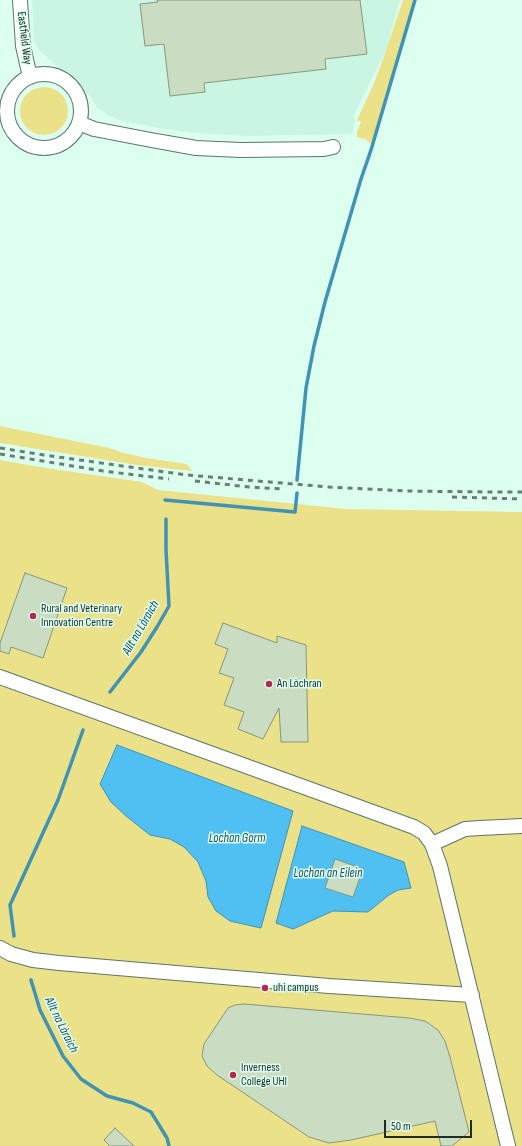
<!DOCTYPE html>
<meta charset="utf-8">
<style>
body{margin:0}
#map{position:relative;width:522px;height:1146px;overflow:hidden;background:#ddfff0;font-family:"Sofia Sans Condensed",sans-serif}
canvas{display:block}
.scale{position:absolute;left:384px;top:1120px;width:88px;height:18px;box-sizing:border-box;border:2px solid #1f2b26;border-top:0;padding-left:5px;font-size:12px;line-height:14px;white-space:nowrap;color:#1f2b26;-webkit-text-stroke:3px #ddfff0;paint-order:stroke}
</style>
<div id="map">
<canvas width="522" height="1146"></canvas>
<div class="scale">50 m</div>
</div>
<script>
const ctx = document.querySelector('canvas').getContext('2d');
ctx.lineJoin = 'round';
function fill(path, color) { ctx.fillStyle = color; ctx.fill(path, 'evenodd'); }
const poly = rows => new Path2D(rows.map(r => 'M' + r).join(''));
function trace(path, color, width, dash) { ctx.strokeStyle = color; ctx.lineWidth = width; ctx.lineCap = dash ? 'butt' : 'round'; ctx.setLineDash(dash || []); ctx.stroke(path); }
function drawText(font, color, halo, rows, align = 'center') {
  ctx.font = font + ' "Sofia Sans Condensed",sans-serif'; ctx.lineWidth = 3; ctx.setLineDash([]); ctx.textBaseline = 'middle'; ctx.strokeStyle = halo; ctx.fillStyle = color; for (const [text, x, y, turn = 0] of rows) {
    ctx.save(); ctx.translate(x, y); ctx.rotate((+turn || 0) * Math.PI / 180); ctx.textAlign = isNaN(turn) ? turn : align; if (halo) ctx.strokeText(text, 0, 0); ctx.fillText(text, 0, 0); ctx.restore();
  }
}
fill(poly([
 [32,0,400,0,386,50,353,117,356,119,352,134,248,136,194,133,159,128,122,121,107,115,97,107,90,96,40,51,34,42]
]), '#cbf5e3');
fill(poly([
 [403,0,415,0,371,144,365,139,357,137,357,131,361,122,357,120,374,83,383,59],
 '20 111a24 24 0 1 1 48 0a24 24 0 1 1-48 0Z',
 [0,426,109,448,124,453,146,458,187,464,192,471,137,465,0,443],
 [0,460,46,468,142,482,158,490,346,509,522,512,522,1146,0,1146]
]), '#eae188');
const water = poly([
 [117,745,293,811,261,928,230,921,216,911,208,897,206,881,198,862,184,847,170,839,150,835,126,816,111,802,100,784,117,745],
 [302,826,404,862,411,888,398,890,389,895,368,912,333,911,293,929,276,923,302,826]
]);
fill(water, '#50c0f3');
trace(water, '#4193b6', 1);
trace(poly([
 [297,480,306,388,314,346,325,302,361,179,371,150,415,0],
 [165,500,295,512,297,493],
 [110,692,141,652,157,627,169,606,166,550,166,519],
 [14,936,10,905,58,800,83,730],
 [31,980,40,1010,63,1056,81,1079,107,1096,133,1103,151,1112,167,1138,169,1146]
]), '#4193b6', 3.5);
const building = poly([
 [157,0,360,0,367,54,325,59,326,69,204,83,205,92,170,96,164,44,145,46,140,4,158,2,157,0],
 [25,573,67,588,43,658,11,647,9,654,0,651,0,643,25,573],
 [223,623,277,643,277,636,306,645,308,742,281,742,279,708,263,739,238,729,244,712,224,705,234,678,219,673,228,649,215,644,223,623],
 [335,859,363,869,353,897,325,888,335,859],
 [244,1004,409,1018,425,1021,438,1030,445,1041,450,1057,469,1132,452,1146,441,1146,435,1121,351,1140,329,1143,309,1137,217,1075,207,1066,202,1056,204,1044,228,1008,235,1005,244,1004],
 [115,1128,134,1146,110,1146,104,1140,115,1128]
]);
fill(building, '#cadcc2');
trace(building, '#87977f', 1);
const minor = poly([
 [20,0,23,46,30,77],
 '7 111a37 37 0 1 1 74 0a37 37 0 1 1-74 0Z',
 [79,123,94,129,151,140,196,148,241,150,324,149,333,147],
 [0,677,348,803,414,827,424,833,432,844,440,866,508,1146],
 [432,844,465,829,480,828,522,826],
 [0,948,11,954,33,960,59,963,329,986,472,995]
]);
trace(minor, '#59776a', 16);
trace(minor, '#fff', 14);
trace(poly([
 [0,448,44,455,187,475,329,487,405,491,490,492,522,492],
 [0,454,103,471,169,479],
 [195,481,249,487,282,489],
 [452,497,522,499]
]), '#687d74', 3, [5, 5]);
for (const [x, y, r, color] of [
 [33,616,4,"#b72754"],
 [269,684,4,"#b72754"],
 [265,988,4,"#b72754"],
 [233,1075,4,"#b72754"]
]) { const dot = new Path2D(); dot.arc(x, y, r, 0, 2 * Math.PI); ctx.fillStyle = color; ctx.fill(dot); trace(dot, '#ddfff0', 1.5); }
drawText('12px', '#1f2b26', '#ddfff0', [
 ["Eastfield Way",24,38,83]
]);
drawText('12px', '#1f2b26', '#ddfff0', [
 ["Rural and Veterinary",41,609],
 ["Innovation Centre",41,623],
 ["An Lòchran",277,684],
 ["uhi campus",273,988],
 ["Inverness",241,1068],
 ["College UHI",241,1082]
], 'left');
drawText('italic 13px', '#204f64', '#ddfff0', [
 ["Allt na Làraich",141,628,-60],
 ["Lochan Gorm",237,839],
 ["Lochan an Eilein",328,874],
 ["Allt na Làraich",61,1025,64]
]);
</script>
